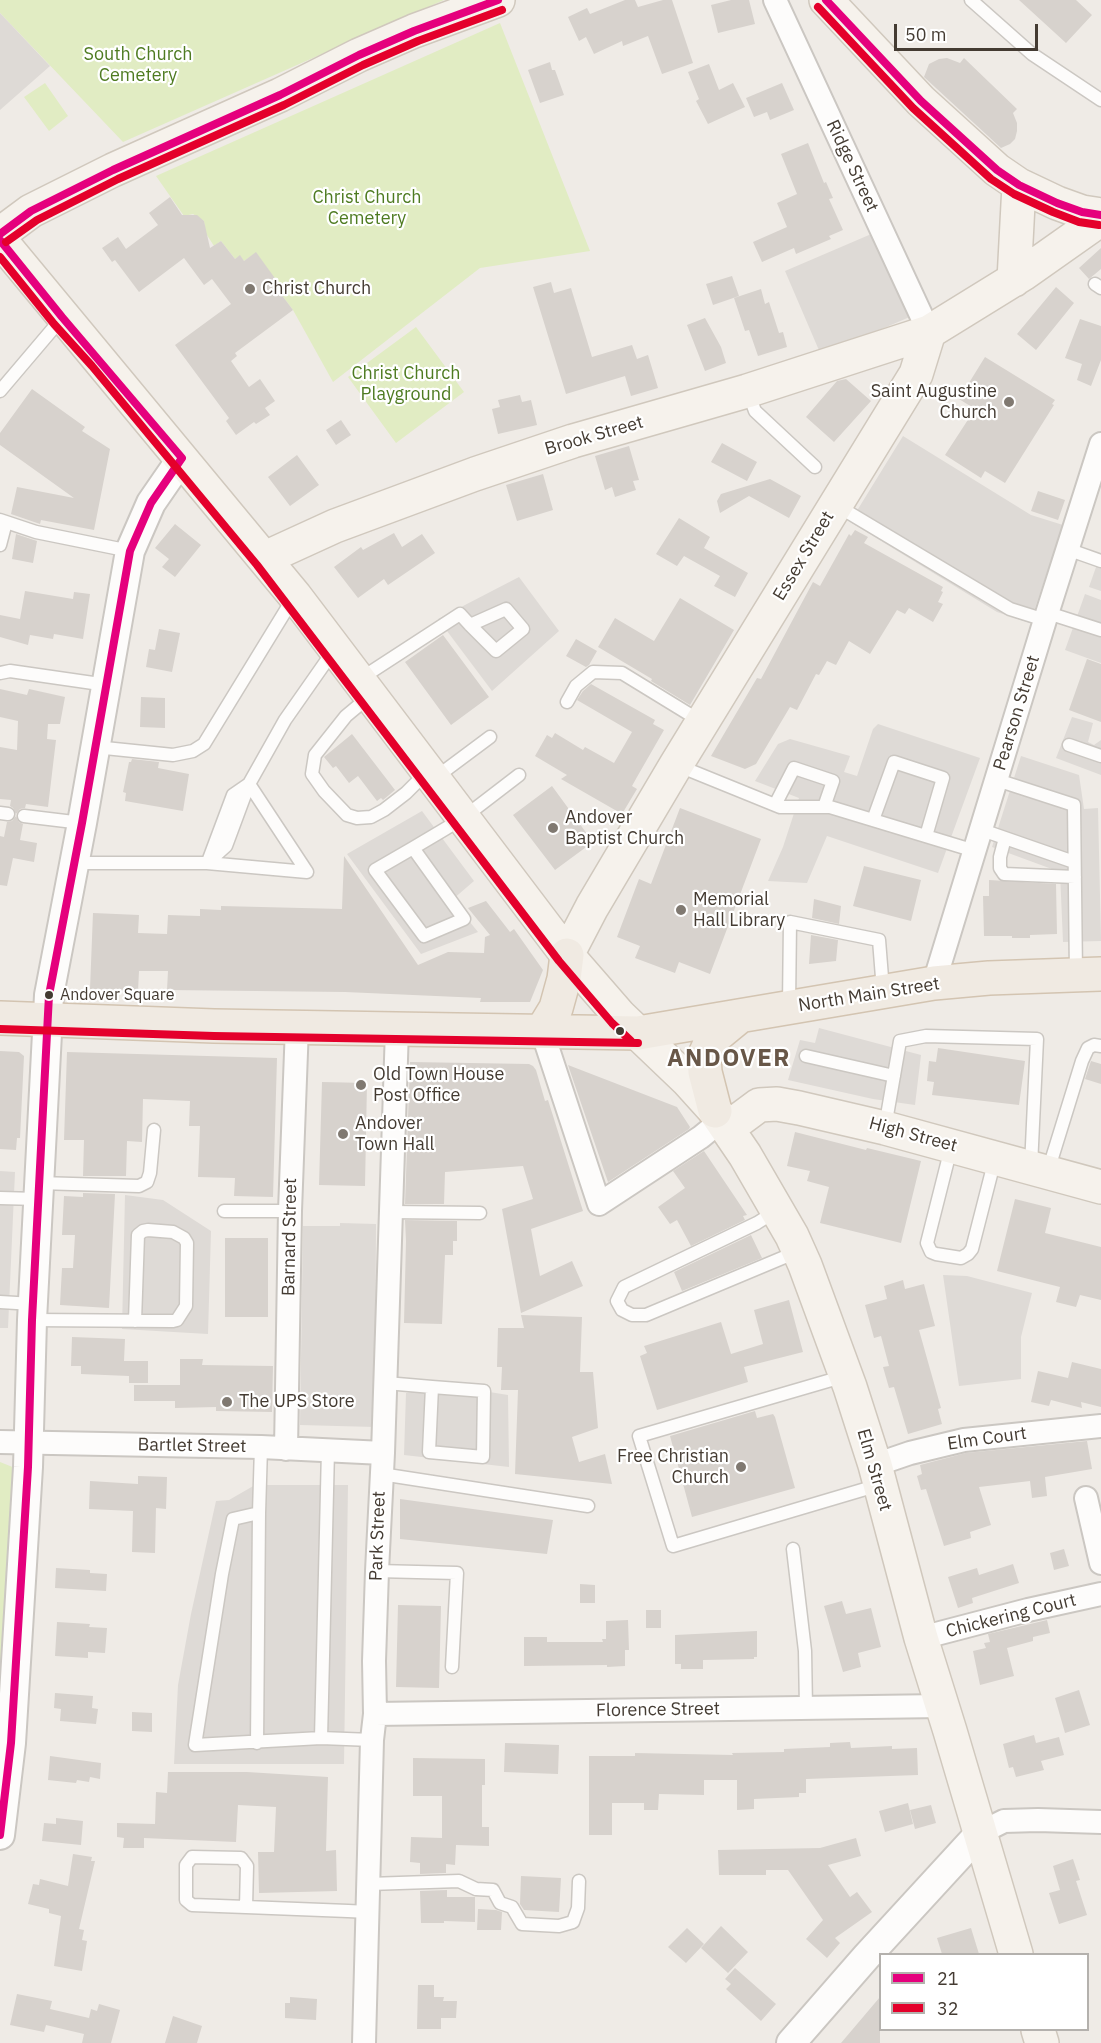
<!DOCTYPE html>
<style>
body{margin:0}
#map{position:relative;width:1101px;height:2043px;overflow:hidden;background:#efebe6;font-family:"IBM Plex Sans",sans-serif}
canvas{display:block}
.legend{position:absolute;left:879px;top:1953px;width:210px;height:78px;box-sizing:border-box;background:#fff;border:2px solid #b4b1ad;margin:0;padding:8px 10px;list-style:none;font-size:18px;color:#443b32}
.legend li{display:flex;align-items:center;gap:12px;height:30px}
.legend b{width:30px;border:2px solid #b4b1ad}
.scale{position:absolute;left:894px;top:24px;width:144px;height:27px;box-sizing:border-box;border:3px solid #443b32;border-top:0;padding-left:8px;font-size:18px;line-height:21px;white-space:nowrap;color:#443b32;-webkit-text-stroke:4px #fff;paint-order:stroke}
</style>
<div id="map">
<canvas width="1101" height="2043"></canvas>
<ul class="legend">
<li><b style="height:8px;background:#e5007d"></b>21</li>
<li><b style="height:8px;background:#e4002b"></b>32</li>
</ul>
<div class="scale">50 m</div>
</div>
<script>
const ctx = document.querySelector('canvas').getContext('2d');
ctx.lineJoin = 'round';
function fill(path, color) { ctx.fillStyle = color; ctx.fill(path, 'evenodd'); }
const poly = rows => new Path2D(rows.map(r => 'M' + r).join(''));
function trace(path, color, width, dash) { ctx.strokeStyle = color; ctx.lineWidth = width; ctx.lineCap = dash ? 'butt' : 'round'; ctx.setLineDash(dash || []); ctx.stroke(path); }
function drawText(font, color, halo, rows, align = 'center') {
  ctx.font = font + ' "IBM Plex Sans",sans-serif'; ctx.lineWidth = 4.5; ctx.setLineDash([]); ctx.textBaseline = 'middle'; ctx.strokeStyle = halo; ctx.fillStyle = color; for (const [text, x, y, turn = 0] of rows) {
    ctx.save(); ctx.translate(x, y); ctx.rotate((+turn || 0) * Math.PI / 180); ctx.textAlign = isNaN(turn) ? turn : align; if (halo) ctx.strokeText(text, 0, 0); ctx.fillText(text, 0, 0); ctx.restore();
  }
}
fill(poly([
 [0,0,444,0,123,142,0,13],
 [500,23,590,251,480,268,333,382,293,310,278,290,281,288,256,253,244,261,240,256,235,259,221,241,214,246,205,232,204,221,193,214,184,216,156,176],
 [45,83,68,116,49,131,24,97],
 [416,327,464,392,396,443,348,377],
 [0,1462,15,1468,0,1717]
]), '#e1ecc3');
fill(poly([
 [0,13,50,66,0,110],
 [876,232,912,316,821,355,785,271],
 [903,436,1031,515,1063,525,1030,623,997,612,850,522],
 [1101,553,1101,591,1089,587],
 [519,577,559,631,492,691,438,619],
 [1085,594,1101,600,1101,663,1065,650],
 [1072,717,1093,723,1088,742,1094,745,1101,740,1101,775,1056,758],
 [878,724,980,758,938,873,827,836,807,883,768,881,783,847,799,798,755,781,778,744,790,739,850,756,844,772,857,776,873,729],
 [1021,756,1079,775,1084,809,1098,808,1101,941,1063,942,1060,872,992,847],
 [422,811,474,881,452,900,478,932,421,954,347,854],
 [819,1028,921,1055,915,1105,873,1099,788,1080,800,1040,815,1043],
 [0,1171,15,1172,8,1328,0,1328],
 [125,1195,163,1200,211,1231,208,1334,122,1329],
 [340,1223,376,1224,375,1427,300,1425,303,1226,340,1226],
 [943,1275,967,1276,1032,1293,1021,1337,1021,1379,959,1386],
 [441,1387,471,1389,508,1395,509,1467,404,1455,406,1393],
 [255,1485,348,1485,344,1764,174,1764,178,1685,191,1614,216,1501,229,1500]
]), '#dedad6');
fill(poly([
 [625,0,635,0,638,7,663,0,672,0,693,63,662,74,648,36,623,46,622,41,594,54,586,37,579,41,568,17,587,8,590,14],
 [731,0,749,0,755,24,718,33,711,5],
 [1019,0,1076,0,1092,15,1066,43],
 [947,58,960,63,964,58,1017,109,1013,113,1017,123,1017,131,1015,139,1010,144,1001,148,924,77,929,64,939,59],
 [550,62,552,70,555,70,564,95,540,103,528,70],
 [709,64,719,90,733,83,745,107,708,124,696,101,699,99,688,72],
 [782,83,794,110,770,120,767,112,754,117,746,98],
 [808,143,824,183,826,182,833,198,829,199,843,230,829,236,831,239,796,254,794,248,762,262,753,242,787,227,777,203,797,194,781,154],
 [170,197,182,215,197,215,204,221,210,248,221,241,235,259,240,255,244,261,256,252,282,288,278,290,293,310,235,353,237,356,231,361,249,387,260,379,275,401,265,408,270,415,256,424,254,422,236,435,226,421,229,418,175,345,231,304,212,279,204,285,184,258,139,292,115,260,112,262,102,248,118,237,126,249,158,225,149,213],
 [1101,248,1101,269,1089,279,1079,268],
 [732,276,739,296,713,305,706,284],
 [551,282,554,293,571,288,592,357,632,345,637,359,648,355,658,388,631,396,625,376,566,394,533,287],
 [1056,287,1074,303,1036,350,1017,334],
 [761,289,765,304,769,302,779,333,783,332,787,347,758,356,749,330,745,331,734,298],
 [705,318,721,347,726,363,705,371,687,325],
 [1080,319,1101,326,1101,360,1091,386,1077,380,1082,364,1065,358],
 [985,357,1055,400,1052,404,1054,405,1005,483,985,471,981,478,945,455,975,409,959,399],
 [846,379,871,401,834,442,806,417,837,381],
 [32,389,85,427,82,431,110,449,94,530,41,520,40,524,11,514,17,487,74,498,0,445,0,433],
 [520,395,522,402,531,400,537,425,498,434,492,409,500,407,498,400],
 [341,420,351,435,336,445,326,430],
 [722,443,757,462,747,481,711,462],
 [629,446,639,480,633,481,636,490,615,497,612,487,605,490,595,456],
 [297,455,319,485,290,506,268,477],
 [543,474,553,510,517,521,506,485],
 [770,479,801,496,789,518,749,496,720,513,717,501,721,494],
 [1038,491,1065,500,1058,520,1031,511],
 [679,518,710,537,704,548,748,573,735,597,714,586,720,576,684,556,677,566,656,554],
 [175,524,201,545,175,577,162,567,169,559,155,548],
 [855,530,868,537,864,543,943,587,941,591,943,592,938,602,943,604,933,622,909,608,905,614,897,610,870,654,849,641,836,665,827,661,819,675,816,674,797,710,790,707,756,764,745,769,711,756,757,678,761,679,813,582,820,586,849,534,851,536],
 [394,533,402,547,422,534,435,553,388,585,384,579,358,598,334,567,361,547,363,550],
 [16,534,37,541,33,563,12,559],
 [25,591,73,599,74,592,90,594,83,639,54,634,53,639,30,635,28,645,0,637,0,615,20,619],
 [680,598,734,630,690,705,651,681,652,679,598,647,615,618,654,641],
 [159,629,180,633,172,672,146,667,149,649,155,650],
 [443,635,489,697,451,725,405,662],
 [576,639,597,651,589,665,586,667,566,656],
 [1087,659,1101,664,1101,722,1069,710],
 [591,684,655,720,653,724,664,730,637,777,632,786,637,789,622,814,561,779,567,775,535,756,547,735,552,738,555,733,583,750,585,747,614,763,632,732,577,700,583,691],
 [0,689,27,695,29,689,65,697,60,724,48,724,47,739,56,740,48,807,26,804,25,808,20,809,16,814,13,808,10,806,11,800,0,799,0,747,17,750,18,721,0,717],
 [141,697,165,698,165,728,140,727],
 [352,734,395,790,383,800,381,798,377,801,358,776,349,783,336,766,333,768,324,757],
 [132,759,159,762,158,768,189,774,183,811,125,801,126,793,123,792,129,762,131,762],
 [552,786,593,842,555,870,513,815],
 [680,808,761,839,710,974,679,962,675,973,635,958,640,946,617,937,639,879,651,884],
 [16,816,19,822,23,824,20,840,37,843,34,862,13,858,7,886,0,885,0,836,4,837,7,822,12,821],
 [344,856,418,965,448,952,484,953,485,937,490,935,468,908,486,901,510,932,514,929,543,970,530,1002,480,1002,481,998,345,992,167,990,168,971,139,971,138,991,90,989,93,913,139,915,138,933,167,934,168,915,200,916,200,909,221,910,221,906,342,909],
 [864,866,921,880,911,921,853,906],
 [989,880,1056,884,1057,934,1030,935,1030,938,1012,938,1012,936,984,936,983,896,989,896],
 [814,899,841,906,839,924,812,918],
 [811,935,838,940,836,961,809,964],
 [938,1048,1025,1061,1019,1105,932,1095,934,1082,927,1081,929,1061,936,1062],
 [0,1051,19,1052,24,1056,20,1138,17,1138,16,1150,0,1149],
 [67,1052,277,1058,273,1197,234,1196,235,1178,198,1177,200,1126,189,1126,190,1101,143,1099,142,1142,127,1141,126,1176,83,1176,84,1140,64,1140],
 [1091,1061,1101,1064,1101,1084,1085,1079],
 [410,1062,529,1064,533,1066,536,1070,545,1101,548,1100,583,1211,531,1229,540,1276,572,1261,583,1286,521,1313,502,1209,533,1199,523,1166,445,1172,444,1204,405,1204],
 [568,1065,677,1107,690,1127,689,1129,608,1182],
 [322,1082,367,1083,365,1186,319,1185],
 [795,1132,866,1150,867,1148,921,1161,901,1243,820,1223,829,1187,807,1181,810,1171,787,1166],
 [704,1151,747,1215,743,1216,745,1220,691,1246,677,1220,670,1224,658,1207,685,1188,673,1171],
 [83,1193,115,1194,109,1308,60,1305,62,1268,73,1268,75,1235,62,1235,64,1196,83,1197],
 [1015,1199,1051,1208,1045,1233,1101,1247,1101,1300,1080,1295,1076,1307,1056,1302,1060,1287,997,1271],
 [405,1220,457,1221,457,1241,453,1241,453,1255,445,1255,442,1324,404,1323,406,1241],
 [751,1235,762,1258,682,1291,674,1272],
 [225,1238,268,1238,268,1317,225,1317],
 [903,1280,905,1289,924,1284,935,1326,919,1330,941,1408,938,1409,942,1424,908,1434,894,1387,889,1388,883,1367,889,1366,881,1336,874,1338,865,1305,887,1299,884,1286],
 [789,1300,803,1352,744,1367,748,1382,657,1410,640,1356,647,1353,644,1346,721,1322,731,1354,763,1344,754,1310],
 [521,1315,582,1317,580,1372,593,1372,598,1428,572,1437,579,1462,605,1454,612,1484,515,1474,518,1390,501,1390,502,1367,497,1367,498,1328,524,1328],
 [72,1337,125,1339,124,1361,148,1361,148,1383,129,1383,129,1376,81,1374,81,1366,71,1366],
 [180,1359,203,1359,202,1365,273,1366,272,1412,216,1411,216,1407,175,1408,175,1401,134,1401,134,1385,180,1385],
 [1072,1362,1101,1369,1101,1407,1081,1402,1082,1408,1051,1400,1049,1406,1031,1402,1038,1371,1068,1378],
 [755,1411,757,1418,773,1414,775,1417,795,1488,692,1517,670,1436],
 [1087,1441,1092,1469,1045,1477,1047,1496,1032,1498,1030,1481,979,1487,991,1525,970,1532,971,1538,944,1546,926,1489,921,1490,917,1476,922,1474,920,1465,966,1453],
 [138,1476,167,1477,166,1509,156,1508,155,1553,132,1552,133,1511,89,1509,90,1481,138,1484],
 [400,1499,553,1520,547,1554,400,1539],
 [1064,1549,1069,1566,1054,1570,1050,1553],
 [1013,1564,1019,1583,972,1598,973,1603,958,1608,948,1577,977,1568,979,1575],
 [56,1568,90,1570,90,1573,107,1574,106,1591,55,1588],
 [580,1584,595,1585,595,1603,580,1603],
 [842,1601,846,1614,871,1608,881,1647,858,1653,861,1667,843,1672,824,1606],
 [398,1605,441,1606,439,1688,396,1687],
 [646,1610,661,1610,661,1628,646,1628],
 [628,1620,629,1650,625,1650,625,1666,607,1667,607,1665,524,1666,524,1637,547,1637,547,1642,603,1642,602,1639,606,1639,606,1621],
 [1047,1620,1050,1633,1033,1637,1033,1641,1007,1648,1014,1676,980,1685,973,1651,986,1648,984,1643,990,1642,988,1634],
 [57,1622,90,1624,89,1627,107,1628,105,1653,88,1652,88,1658,55,1656],
 [757,1631,757,1657,754,1657,754,1659,703,1660,703,1669,681,1669,681,1664,675,1664,675,1635],
 [1079,1690,1090,1725,1065,1733,1055,1698],
 [55,1693,93,1696,92,1708,98,1709,96,1724,60,1721,61,1709,54,1708],
 [132,1712,152,1713,152,1732,132,1731],
 [1034,1735,1036,1743,1059,1737,1064,1755,1041,1761,1044,1770,1016,1777,1013,1767,1009,1768,1003,1744],
 [850,1742,851,1748,892,1746,892,1749,917,1748,918,1775,806,1779,806,1793,799,1793,799,1797,754,1799,754,1809,737,1810,737,1780,704,1780,704,1795,659,1794,658,1810,644,1810,644,1803,612,1803,612,1835,589,1835,589,1756,635,1756,635,1753,733,1755,732,1753,784,1752,784,1749,830,1747,830,1743],
 [505,1743,559,1745,558,1774,504,1772],
 [50,1756,101,1763,100,1779,90,1777,89,1782,77,1780,76,1783,48,1780],
 [413,1758,485,1759,485,1785,482,1785,482,1827,489,1827,489,1846,456,1845,455,1865,446,1864,446,1873,420,1874,420,1863,410,1862,411,1837,442,1838,442,1796,413,1796],
 [168,1772,247,1772,328,1777,326,1851,336,1850,337,1891,259,1893,258,1852,274,1852,276,1807,238,1805,236,1842,144,1838,144,1848,123,1848,124,1838,117,1837,117,1823,155,1824,156,1792,167,1793],
 [908,1803,913,1824,885,1832,879,1811],
 [931,1805,936,1823,915,1829,910,1810],
 [56,1818,83,1821,81,1845,42,1841,44,1823,56,1824],
 [856,1838,861,1856,828,1865,850,1897,857,1892,872,1912,835,1938,840,1943,827,1958,806,1939,823,1920,788,1870,766,1870,766,1875,719,1875,718,1850,820,1848],
 [73,1854,92,1857,91,1861,95,1861,79,1929,84,1930,82,1940,87,1941,82,1971,54,1966,61,1916,49,1913,49,1909,28,1904,33,1884,39,1885,40,1879,68,1886],
 [1073,1859,1080,1880,1076,1881,1087,1915,1059,1924,1049,1893,1060,1890,1053,1866],
 [521,1876,561,1878,559,1912,524,1910,520,1904],
 [447,1890,447,1897,475,1897,475,1922,444,1921,444,1923,421,1923,420,1891],
 [478,1909,496,1910,502,1912,501,1930,477,1930],
 [721,1926,748,1952,728,1973,701,1948],
 [687,1928,704,1944,686,1963,668,1947],
 [971,1928,979,1954,942,1954,937,1938],
 [735,1968,776,2004,761,2021,726,1989,731,1984,725,1979],
 [418,1985,434,1985,434,1997,444,1997,443,2001,457,2001,456,2018,441,2018,441,2029,417,2029],
 [17,1994,52,2001,50,2009,89,2018,91,2009,97,2011,99,2004,120,2010,111,2043,82,2043,84,2034,46,2025,44,2032,10,2025],
 [290,1997,317,1999,316,2020,285,2018,285,2003,290,2003],
 [880,1997,880,2043,841,2043],
 [173,2016,202,2026,197,2043,165,2043]
]), '#d7d2cd');
const service = poly([
 [971,0,1032,54,1101,100],
 [1095,284,1101,288],
 [0,391,62,318],
 [748,392,755,411,815,467],
 [836,505,1010,609,1045,620],
 [0,520,36,532,130,551],
 [0,545,6,522],
 [1067,549,1101,561],
 [1048,613,1101,630],
 [0,673,10,671,107,685],
 [360,679,460,614,470,625,496,651,523,629,506,609,470,625],
 [370,696,346,716,315,755,312,774,324,791,347,815,357,818,371,817,384,810,406,793,426,773],
 [567,702,576,686,593,672,622,673,702,722],
 [1069,745,1101,756],
 [95,747,173,755,193,751,204,744,294,597],
 [679,766,780,807,830,807,975,851],
 [435,778,490,737],
 [997,780,1074,805,1076,974],
 [775,805,794,768,833,781,824,807],
 [0,813,8,814],
 [24,816,82,823],
 [873,820,894,762,943,778,926,836],
 [982,830,1074,862],
 [1005,838,1000,857,1000,868,1004,874,1075,877],
 [413,848,464,919,424,936,375,870,413,848,445,829,463,818,519,775],
 [209,859,233,795,249,784],
 [74,863,207,863,307,872,249,784],
 [207,863,226,846,249,784,285,720,334,650],
 [789,1005,790,922,879,940,883,990],
 [806,1056,894,1076],
 [885,1127,900,1041,926,1036,1037,1039,1031,1166],
 [951,1148,927,1243,931,1252,936,1254,961,1258,968,1254,972,1249,995,1159],
 [1048,1171,1082,1061,1088,1048,1094,1045,1101,1046],
 [39,1183,139,1186,147,1182,150,1173,154,1130],
 [0,1198,38,1199],
 [224,1211,290,1211],
 [776,1211,757,1223,624,1287,617,1301,622,1310,632,1315,646,1315,799,1251],
 [391,1212,480,1213],
 [0,1302,33,1304],
 [32,1320,173,1321,177,1320,186,1306,187,1243,184,1238,173,1232,148,1230,143,1231,138,1235,135,1321],
 [845,1376,639,1436,673,1546,879,1485],
 [386,1383,432,1387,484,1391,483,1457,429,1452,432,1387],
 [261,1447,259,1513,233,1519,222,1574,195,1745,321,1738,372,1740],
 [381,1474,588,1506],
 [793,1549,805,1651,806,1708],
 [377,1571,457,1573,452,1667],
 [321,1738,328,1450],
 [257,1743,259,1513],
 [369,1884,459,1881,476,1889,493,1890,500,1903,512,1907,522,1924,559,1926,573,1922,578,1908,579,1881],
 [246,1907,247,1866,241,1858,192,1857,186,1865,186,1900,192,1905,246,1907,348,1911,368,1912]
]);
const minor = poly([
 [775,0,929,332],
 [934,983,1045,620,1101,444],
 [542,1031,599,1204,701,1137,723,1119],
 [0,1442,261,1447,383,1453],
 [286,1449,290,1211,297,1026],
 [875,1465,910,1453,964,1440,1101,1426],
 [1086,1498,1101,1563],
 [921,1638,1028,1610,1101,1594],
 [375,1714,942,1706],
 [980,1833,1004,1821,1038,1820,1101,1822],
 [364,2043,372,1740,375,1714,374,1661,377,1571,383,1453,397,1029]
]);
const tertiary = poly([
 [0,1835,11,1743,28,1467,32,1320,49,995,82,823,130,551,151,503,182,458],
 [791,2043,867,1956,980,1833]
]);
const secondary = poly([
 [826,0,921,101,997,170,1019,185,1057,203,1082,212,1101,215],
 [0,234,31,211,113,170,280,95,359,55,414,31,498,0],
 [0,240,295,596,567,955,620,1016,687,1080,715,1111,745,1155,792,1236,805,1265,850,1387,875,1465,921,1638,950,1731,1016,1954],
 [1014,280,1019,185],
 [265,558,335,526,475,474,573,441,747,391,929,332,1023,274,1101,219],
 [567,955,592,907,676,765,916,374,929,332],
 [728,1128,759,1105,777,1104,799,1108,885,1128,1101,1187],
 [1038,2030,1042,2043]
]);
const primary = poly([
 [0,1018,214,1026,638,1033,934,983,989,978,1101,974],
 [542,1031,556,1008,564,979,567,955],
 [715,1111,705,1072,704,1057,712,1039,740,1016]
]);
trace(service, '#cbc7c2', 15);
trace(minor, '#cbc7c2', 26);
trace(tertiary, '#cbc7c2', 32);
trace(secondary, '#d0c8bd', 36);
trace(primary, '#d3c4b1', 36);
trace(service, '#fdfcfb', 12);
trace(minor, '#fdfcfb', 22);
trace(tertiary, '#fdfcfb', 28);
trace(secondary, '#f6f2ec', 33);
trace(primary, '#f0eae2', 33);
trace(poly([
 [826,0,921,101,997,170,1019,185,1057,203,1082,212,1101,215],
 [0,234,31,211,113,170,280,95,359,55,414,31,498,0],
 [0,240,62,317,182,458,151,503,130,551,82,823,49,995,32,1320,28,1467,11,1743,0,1835]
]), '#e5007d', 8);
trace(poly([
 [818,7,913,108,991,179,1014,194,1053,212,1079,222,1099,225],
 [6,242,37,220,118,179,284,105,363,65,418,41,502,10],
 [0,257,54,324,92,366,257,565,559,961,612,1023,631,1041],
 [0,1029,214,1036,638,1043]
]), '#e4002b', 8);
for (const [x, y, r, color] of [
 [250,289,6,"#807971"],
 [1009,402,6,"#807971"],
 [553,828,6,"#807971"],
 [681,910,6,"#807971"],
 [49,995,5,"#443b32"],
 [620,1031,5,"#443b32"],
 [361,1085,6,"#807971"],
 [343,1134,6,"#807971"],
 [227,1402,6,"#807971"],
 [741,1467,6,"#807971"]
]) { const dot = new Path2D(); dot.arc(x, y, r, 0, 2 * Math.PI); ctx.fillStyle = color; ctx.fill(dot); trace(dot, '#fff', 2); }
drawText('16px', '#443b32', '#fff', [
 ["Andover Square",60,995]
], 'left');
drawText('18px', '#4e7b21', '#fff', [
 ["South Church",138,55],
 ["Cemetery",138,76],
 ["Christ Church",367,198],
 ["Cemetery",367,219],
 ["Christ Church",406,374],
 ["Playground",406,395]
]);
drawText('18px', '#443b32', '#fff', [
 ["Ridge Street",852,166,65],
 ["Brook Street",594,436,-16],
 ["Essex Street",804,556,-59],
 ["Pearson Street",1017,713,-73],
 ["North Main Street",869,995,-9],
 ["High Street",913,1135,15],
 ["Barnard Street",290,1237,-89],
 ["Elm Court",987,1439,-8],
 ["Bartlet Street",192,1446,1],
 ["Elm Street",874,1470,74],
 ["Park Street",378,1536,-88],
 ["Chickering Court",1011,1616,-14],
 ["Florence Street",658,1710,-1]
]);
drawText('18px', '#443b32', '#fff', [
 ["Christ Church",262,289],
 ["Saint Augustine",997,392,"right"],
 ["Church",997,413,"right"],
 ["Andover",565,818],
 ["Baptist Church",565,839],
 ["Memorial",693,900],
 ["Hall Library",693,921],
 ["Old Town House",373,1075],
 ["Post Office",373,1096],
 ["Andover",355,1124],
 ["Town Hall",355,1145],
 ["The UPS Store",239,1402],
 ["Free Christian",729,1457,"right"],
 ["Church",729,1478,"right"]
], 'left');
ctx.letterSpacing = '1.5px';
drawText('bold 24px', '#685748', '#fff', [
 ["ANDOVER",729,1059]
]);
ctx.letterSpacing = '0px';
</script>
